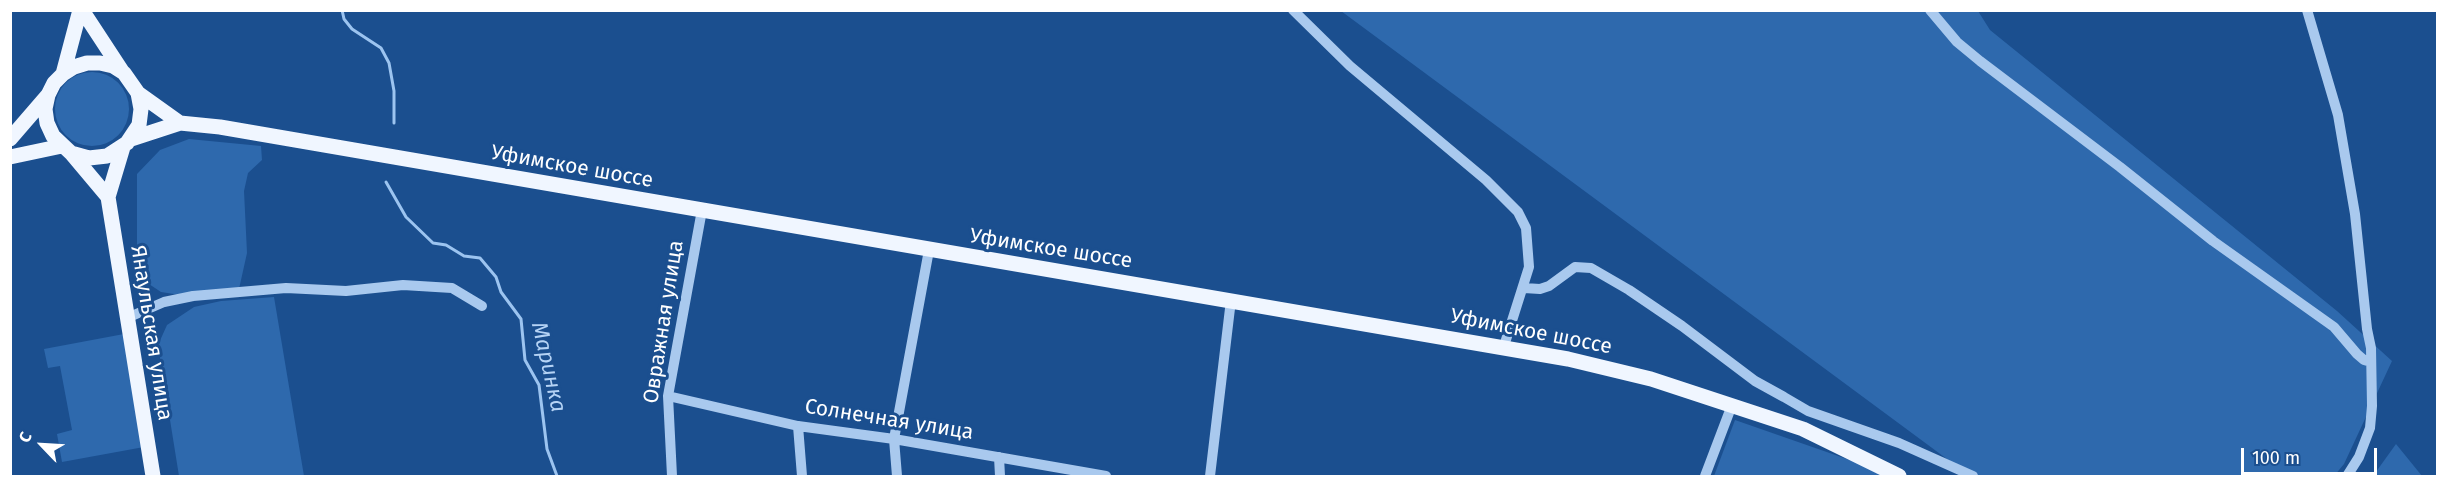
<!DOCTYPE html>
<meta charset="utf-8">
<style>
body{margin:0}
#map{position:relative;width:2448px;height:487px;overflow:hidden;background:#1b4f8f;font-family:"Fira Sans",sans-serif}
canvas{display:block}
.frame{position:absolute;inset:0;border:12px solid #fff;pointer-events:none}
.north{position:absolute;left:12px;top:415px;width:60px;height:60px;-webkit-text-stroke:4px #1b4f8f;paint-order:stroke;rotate:295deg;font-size:16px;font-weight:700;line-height:24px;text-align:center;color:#fff}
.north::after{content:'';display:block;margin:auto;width:21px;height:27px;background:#fff;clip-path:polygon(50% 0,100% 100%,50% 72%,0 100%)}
.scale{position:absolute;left:2241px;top:448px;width:136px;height:27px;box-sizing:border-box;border:3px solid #fff;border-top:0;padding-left:8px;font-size:18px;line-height:21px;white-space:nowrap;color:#fff;-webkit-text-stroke:4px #1b4f8f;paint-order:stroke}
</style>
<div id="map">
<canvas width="2448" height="487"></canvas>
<div class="frame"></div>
<div class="north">С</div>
<div class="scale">100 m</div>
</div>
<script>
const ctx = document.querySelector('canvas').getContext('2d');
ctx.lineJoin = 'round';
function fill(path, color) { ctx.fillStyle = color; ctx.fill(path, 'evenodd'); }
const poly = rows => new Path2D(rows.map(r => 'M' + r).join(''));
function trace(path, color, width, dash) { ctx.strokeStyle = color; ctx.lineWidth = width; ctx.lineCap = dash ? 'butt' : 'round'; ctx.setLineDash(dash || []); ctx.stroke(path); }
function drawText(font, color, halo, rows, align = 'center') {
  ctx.font = font + ' "Fira Sans",sans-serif'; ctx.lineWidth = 6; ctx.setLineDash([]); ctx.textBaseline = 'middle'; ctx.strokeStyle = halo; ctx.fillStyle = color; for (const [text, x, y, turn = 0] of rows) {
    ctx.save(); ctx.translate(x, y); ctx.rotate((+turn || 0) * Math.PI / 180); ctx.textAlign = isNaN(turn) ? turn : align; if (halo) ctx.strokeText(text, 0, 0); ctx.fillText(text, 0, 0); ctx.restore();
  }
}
fill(poly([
 [1341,11,1978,11,1990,30,2337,311,2392,361,2344,464,2334,476,1970,476],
 '55 109a37 37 0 1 1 74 0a37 37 0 1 1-74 0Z',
 [189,139,261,146,262,160,248,173,244,191,247,253,239,289,180,295,161,292,146,282,137,247,137,174,160,150],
 [274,297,304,476,179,476,158,345,167,325,194,307,221,301],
 [124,334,144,447,62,462,57,434,72,430,60,366,48,368,44,349],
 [1735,420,1864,465,1884,476,1714,476],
 [2396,444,2422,476,2373,476]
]), '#2e69ad');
trace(poly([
 [342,10,344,19,352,29,381,48,389,63,394,91,394,123],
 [386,182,406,217,433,243,446,245,464,256,480,258,496,277,501,292,521,319,525,360,539,385,547,449,557,476]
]), '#9cc4f0', 3);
trace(poly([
 [1293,10,1350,66,1486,180,1518,212,1526,228,1529,267,1504,346],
 [1930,10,1957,42,1980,61,2120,167,2213,241,2334,327,2357,354,2364,360,2371,362],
 [2307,10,2338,115,2355,214,2367,329,2371,348,2372,406,2370,428,2359,457,2347,476],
 [1524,288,1540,289,1549,286,1575,267,1591,268,1629,290,1682,326,1755,381,1784,397,1808,411,1899,443,1973,476],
 [127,318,164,302,193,296,286,288,346,291,403,285,452,288,482,306],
 [668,396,798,426,894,439,1106,476],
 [798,426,802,476],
 [999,457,1000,476],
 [672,476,668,396,702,210],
 [897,476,894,439,929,250],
 [1210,476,1231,300],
 [1705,476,1732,405]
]), '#a9c9ee', 10);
trace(poly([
 [82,10,122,71],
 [63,74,80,10],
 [138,93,141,109,139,125,127,143,107,156,89,158,71,153,53,136,47,123,45,109,48,95,54,83,63,74,74,67,87,63,100,63,113,66,124,73,138,93,180,123],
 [10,139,48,95],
 [131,139,180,123,220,127,1568,359,1651,379,1803,429,1899,476],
 [123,147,108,197,153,476],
 [71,153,108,197],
 [10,157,62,146]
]), '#f0f6ff', 15);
drawText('21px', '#fff', '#1b4f8f', [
 ["Уфимское шоссе",572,167,10],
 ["Уфимское шоссе",1051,249,9],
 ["Овражная улица",664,322,-81],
 ["Уфимское шоссе",1531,332,11],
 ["Янаульская улица",151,333,81],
 ["Солнечная улица",889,420,9]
]);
drawText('italic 22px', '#b5d3f5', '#1b4f8f', [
 ["Маринка",548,367,77]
]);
</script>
